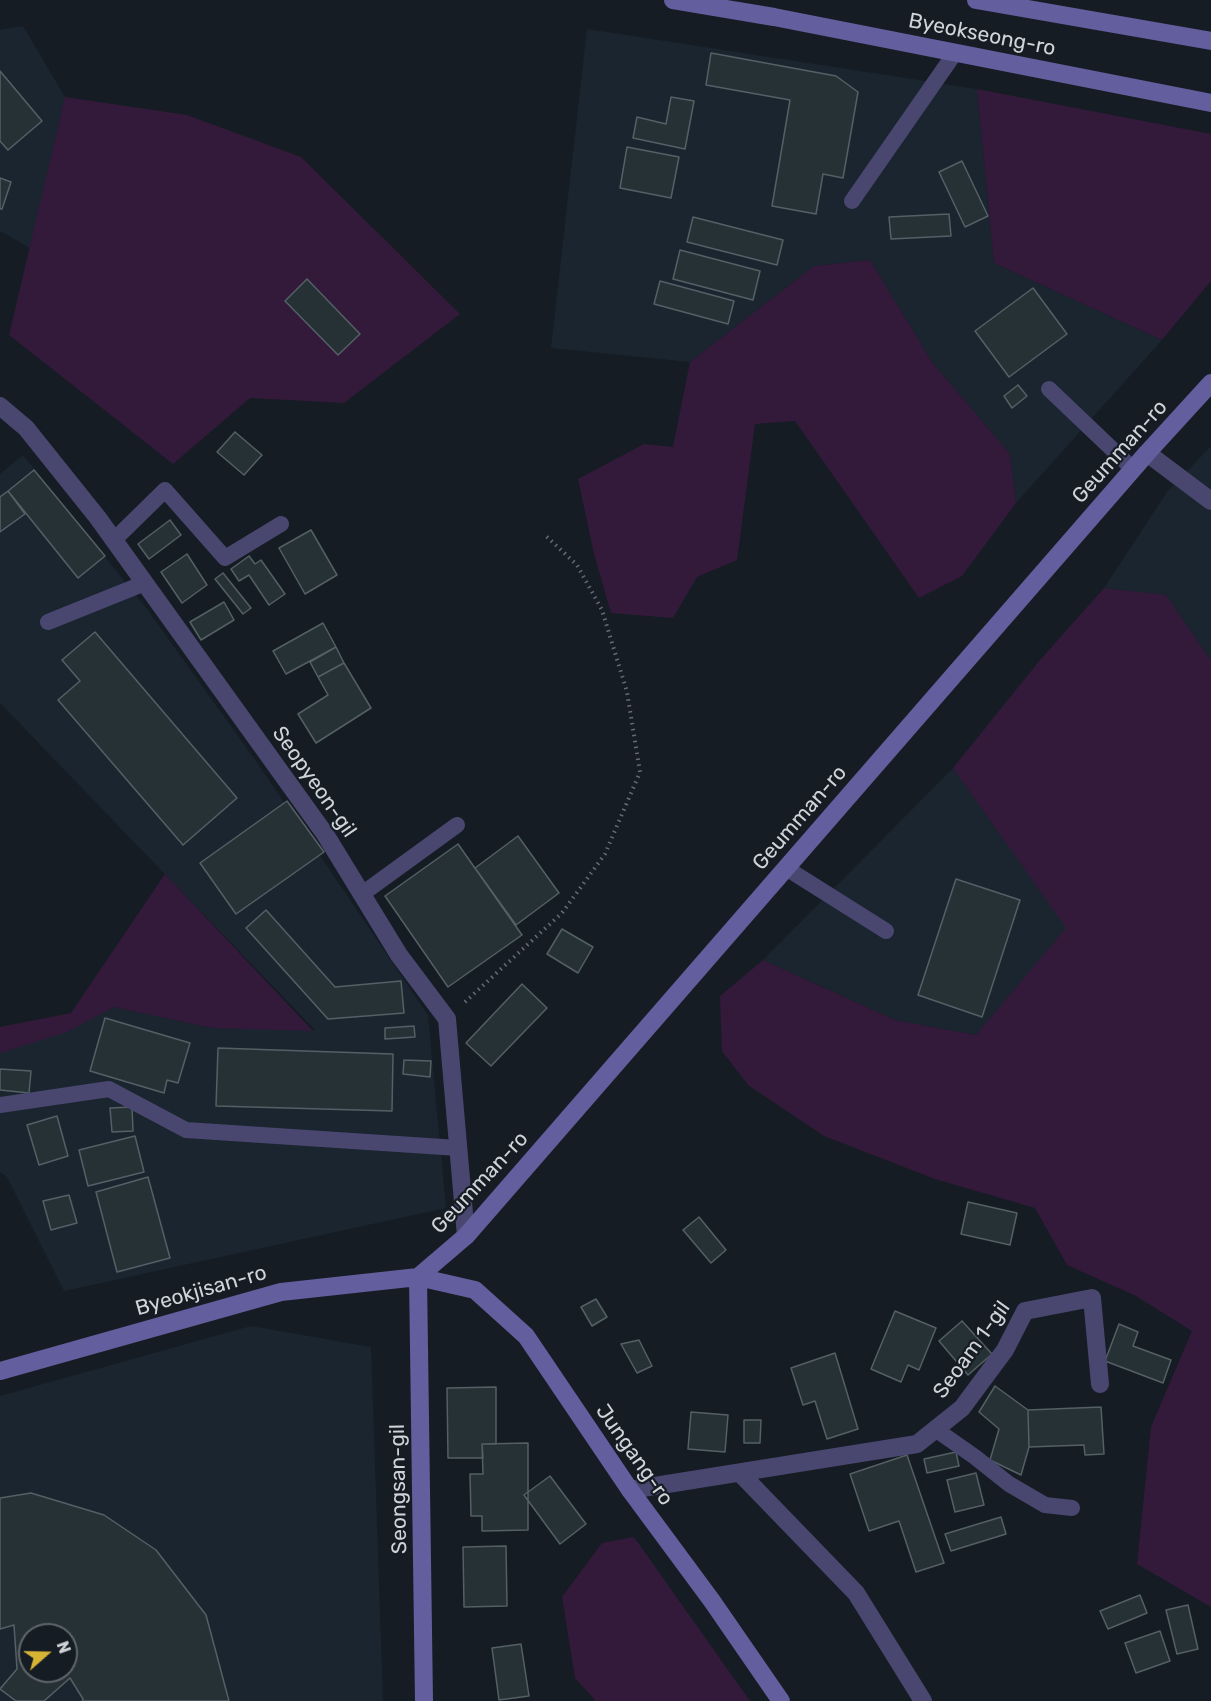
<!DOCTYPE html>
<style>
body{margin:0}
#map{position:relative;width:1211px;height:1701px;overflow:hidden;background:#151c23;font-family:Rubik,sans-serif}
canvas{display:block}
.north{position:absolute;left:18px;top:1623px;width:60px;height:60px;box-sizing:border-box;background:#151c23;border:2px solid #60666c;border-radius:50%;rotate:70deg;font-size:16px;font-weight:700;line-height:24px;text-align:center;color:#d0d4d9}
.north::after{content:'';display:block;margin:auto;width:21px;height:27px;background:#d8b434;clip-path:polygon(50% 0,100% 100%,50% 72%,0 100%)}
</style>
<div id="map">
<canvas width="1211" height="1701"></canvas>
<div class="north">N</div>
</div>
<script>
const ctx = document.querySelector('canvas').getContext('2d');
ctx.lineJoin = 'round';
function fill(path, color) { ctx.fillStyle = color; ctx.fill(path, 'evenodd'); }
const poly = rows => new Path2D(rows.map(r => 'M' + r).join(''));
function trace(path, color, width, dash) { ctx.strokeStyle = color; ctx.lineWidth = width; ctx.lineCap = dash ? 'butt' : 'round'; ctx.setLineDash(dash || []); ctx.stroke(path); }
function drawText(font, color, halo, rows, align = 'center') {
  ctx.font = font + ' Rubik,sans-serif'; ctx.lineWidth = 4.5; ctx.setLineDash([]); ctx.textBaseline = 'middle'; ctx.strokeStyle = halo; ctx.fillStyle = color; for (const [text, x, y, turn = 0] of rows) {
    ctx.save(); ctx.translate(x, y); ctx.rotate((+turn || 0) * Math.PI / 180); ctx.textAlign = isNaN(turn) ? turn : align; if (halo) ctx.strokeText(text, 0, 0); ctx.fillText(text, 0, 0); ctx.restore();
  }
}
fill(poly([
 [23,26,65,97,30,248,0,231,0,30],
 [587,29,977,89,994,263,1162,340,1016,503,1010,454,932,362,870,260,814,266,690,362,551,348],
 [1211,446,1211,661,1166,595,1104,588,1167,492],
 [23,455,147,609,258,764,428,1015,446,1208,64,1291,7,1177,0,1172,0,1050,114,1007,212,1028,315,1030,0,703,0,474],
 [953,768,1067,928,976,1035,895,1020,763,960],
 [251,1326,371,1347,383,1701,0,1701,0,1396],
 [30,1635,66,1635,66,1671,30,1671]
]), '#1b2530');
fill(poly([
 [977,89,1211,134,1211,281,1162,340,994,263],
 [65,97,187,115,301,157,460,314,344,403,250,398,173,464,9,335],
 [870,260,932,362,1010,454,1016,503,962,576,919,598,795,421,755,424,737,560,697,577,673,618,611,613,594,554,578,479,644,444,673,447,690,362,814,266],
 [1104,588,1166,595,1211,661,1211,1607,1137,1564,1151,1427,1192,1331,1136,1296,1067,1265,1035,1208,935,1179,824,1136,748,1085,722,1051,720,996,763,960,895,1020,976,1035,1066,928,953,768,1040,660],
 [165,874,313,1031,212,1028,114,1007,67,1032,0,1053,0,1027,71,1013],
 [634,1537,750,1701,596,1701,575,1678,562,1597,602,1543]
]), '#331a3a');
const building = poly([
 [711,53,836,76,858,92,843,178,823,174,816,214,772,206,790,100,706,85,711,53],
 [0,71,42,121,8,150,0,141,0,71],
 [671,97,694,101,685,149,633,138,637,117,666,124,671,97],
 [627,147,679,157,671,198,620,188,627,147],
 [962,161,988,216,965,227,939,172,962,161],
 [0,178,11,182,2,209,0,209,0,178],
 [949,214,951,236,891,239,889,217,949,214],
 [693,217,783,240,777,265,687,242,693,217],
 [680,250,760,271,753,300,673,279,680,250],
 [307,279,360,334,338,355,285,301,307,279],
 [660,281,734,301,728,324,654,304,660,281],
 [1033,288,1067,334,1009,377,975,331,1033,288],
 [1018,385,1027,396,1012,408,1004,396,1018,385],
 [235,432,262,455,244,475,217,452,235,432],
 [34,470,105,556,78,578,8,491,34,470],
 [8,491,25,514,0,532,0,497,8,491],
 [170,520,181,535,149,559,138,544,170,520],
 [311,530,337,575,305,594,279,548,311,530],
 [187,554,207,585,182,603,161,572,187,554],
 [249,556,255,564,261,560,285,594,269,605,249,575,239,581,231,569,249,556],
 [223,573,251,608,243,614,215,579,223,573],
 [224,602,234,620,201,640,190,622,224,602],
 [323,623,336,647,286,674,273,651,323,623],
 [95,632,237,798,183,845,58,700,80,681,62,660,95,632],
 [336,647,344,663,318,677,310,662,336,647],
 [344,663,371,708,316,743,298,714,328,695,318,677,344,663],
 [287,801,324,852,236,914,200,863,287,801],
 [518,836,559,893,516,925,475,868,518,836],
 [458,844,522,935,448,987,385,896,458,844],
 [956,879,1020,900,982,1017,918,995,956,879],
 [266,910,335,987,401,981,404,1013,328,1019,246,928,266,910],
 [562,929,593,947,578,973,547,954,562,929],
 [522,984,547,1008,491,1066,466,1043,522,984],
 [105,1018,190,1043,178,1083,167,1080,164,1093,90,1071,105,1018],
 [414,1026,415,1037,385,1039,385,1028,414,1026],
 [218,1048,393,1054,392,1111,216,1106,218,1048],
 [404,1060,431,1061,430,1077,403,1074,404,1060],
 [0,1069,31,1071,29,1093,0,1090,0,1069],
 [132,1107,133,1131,112,1132,110,1108,132,1107],
 [57,1116,68,1156,39,1165,27,1125,57,1116],
 [135,1136,144,1172,88,1186,79,1150,135,1136],
 [148,1177,170,1258,117,1272,96,1192,148,1177],
 [69,1195,77,1223,51,1230,43,1201,69,1195],
 [968,1202,1017,1213,1010,1245,961,1234,968,1202],
 [699,1217,726,1250,711,1263,683,1230,699,1217],
 [596,1299,607,1317,592,1326,581,1307,596,1299],
 [895,1311,936,1328,919,1370,908,1365,901,1382,871,1369,895,1311],
 [962,1321,992,1354,968,1375,939,1341,962,1321],
 [1119,1324,1138,1332,1133,1346,1171,1360,1163,1383,1105,1361,1119,1324],
 [639,1340,652,1366,637,1373,621,1344,639,1340],
 [835,1353,858,1429,827,1439,815,1401,803,1405,791,1368,835,1353],
 [995,1386,1028,1410,1029,1447,1021,1475,990,1460,999,1429,979,1412,995,1386],
 [496,1387,496,1444,482,1444,483,1458,448,1458,447,1388,496,1387],
 [1101,1407,1104,1454,1085,1455,1084,1445,1029,1447,1028,1410,1101,1407],
 [691,1412,728,1415,725,1452,688,1449,691,1412],
 [744,1420,761,1420,760,1443,744,1443,744,1420],
 [528,1443,528,1530,482,1531,482,1516,471,1516,470,1474,483,1474,482,1444,528,1443],
 [956,1452,959,1466,927,1473,924,1459,956,1452],
 [907,1455,944,1563,916,1572,899,1521,869,1531,850,1474,907,1455],
 [976,1473,984,1505,955,1512,947,1480,976,1473],
 [550,1476,586,1524,560,1544,524,1495,550,1476],
 [31,1493,104,1515,156,1550,206,1615,229,1701,82,1701,83,1699,70,1678,44,1701,16,1701,0,1689,17,1669,14,1625,0,1629,0,1498,31,1493],
 [30,1635,66,1635,66,1671,30,1671,30,1635],
 [1001,1517,1006,1534,951,1551,945,1534,1001,1517],
 [506,1546,507,1606,464,1607,463,1547,506,1546],
 [1140,1595,1147,1613,1108,1629,1100,1611,1140,1595],
 [1188,1605,1198,1649,1177,1654,1166,1610,1188,1605],
 [1160,1631,1170,1661,1136,1673,1125,1643,1160,1631],
 [521,1644,529,1696,499,1700,492,1648,521,1644]
]);
fill(building, '#263135');
trace(building, '#546065', 1.5);
trace(poly([
 [465,1002,562,913,605,854,640,772,627,692,602,610,577,565,545,535]
]), '#666c72', 4, [1.5, 4.5]);
trace(poly([
 [852,201,955,53],
 [1049,389,1133,469],
 [114,540,165,490,225,558,281,524],
 [48,622,145,583],
 [786,868,886,931],
 [362,894,457,825],
 [0,1105,109,1089,186,1130,458,1148],
 [935,1429,975,1457,1009,1484,1045,1505,1072,1508]
]), '#49476f', 16);
trace(poly([
 [0,406,26,428,98,518,325,834,399,955,447,1019,466,1236],
 [1147,453,1211,501],
 [740,1473,856,1593,923,1701],
 [630,1490,917,1444,962,1408,1005,1350,1025,1311,1092,1298,1100,1384]
]), '#49476f', 18);
trace(poly([
 [673,0,774,17,1211,103],
 [976,0,1211,41],
 [418,1277,466,1236,1147,453,1211,383],
 [418,1277,424,1701],
 [0,1371,281,1292,418,1277,475,1290,526,1336,630,1490,712,1601,781,1701]
]), '#635e9e', 18);
drawText('21px', '#d0d4d9', '#151c23', [
 ["Byeokseong-ro",982,35,11],
 ["Geumman-ro",1120,452,-48],
 ["Seopyeon-gil",314,782,55],
 ["Geumman-ro",800,818,-49],
 ["Geumman-ro",480,1183,-47],
 ["Byeokjisan-ro",201,1291,-16],
 ["Seoam 1-gil",972,1350,-54],
 ["Jungang-ro",634,1455,55],
 ["Seongsan-gil",399,1489,-91]
]);
</script>
